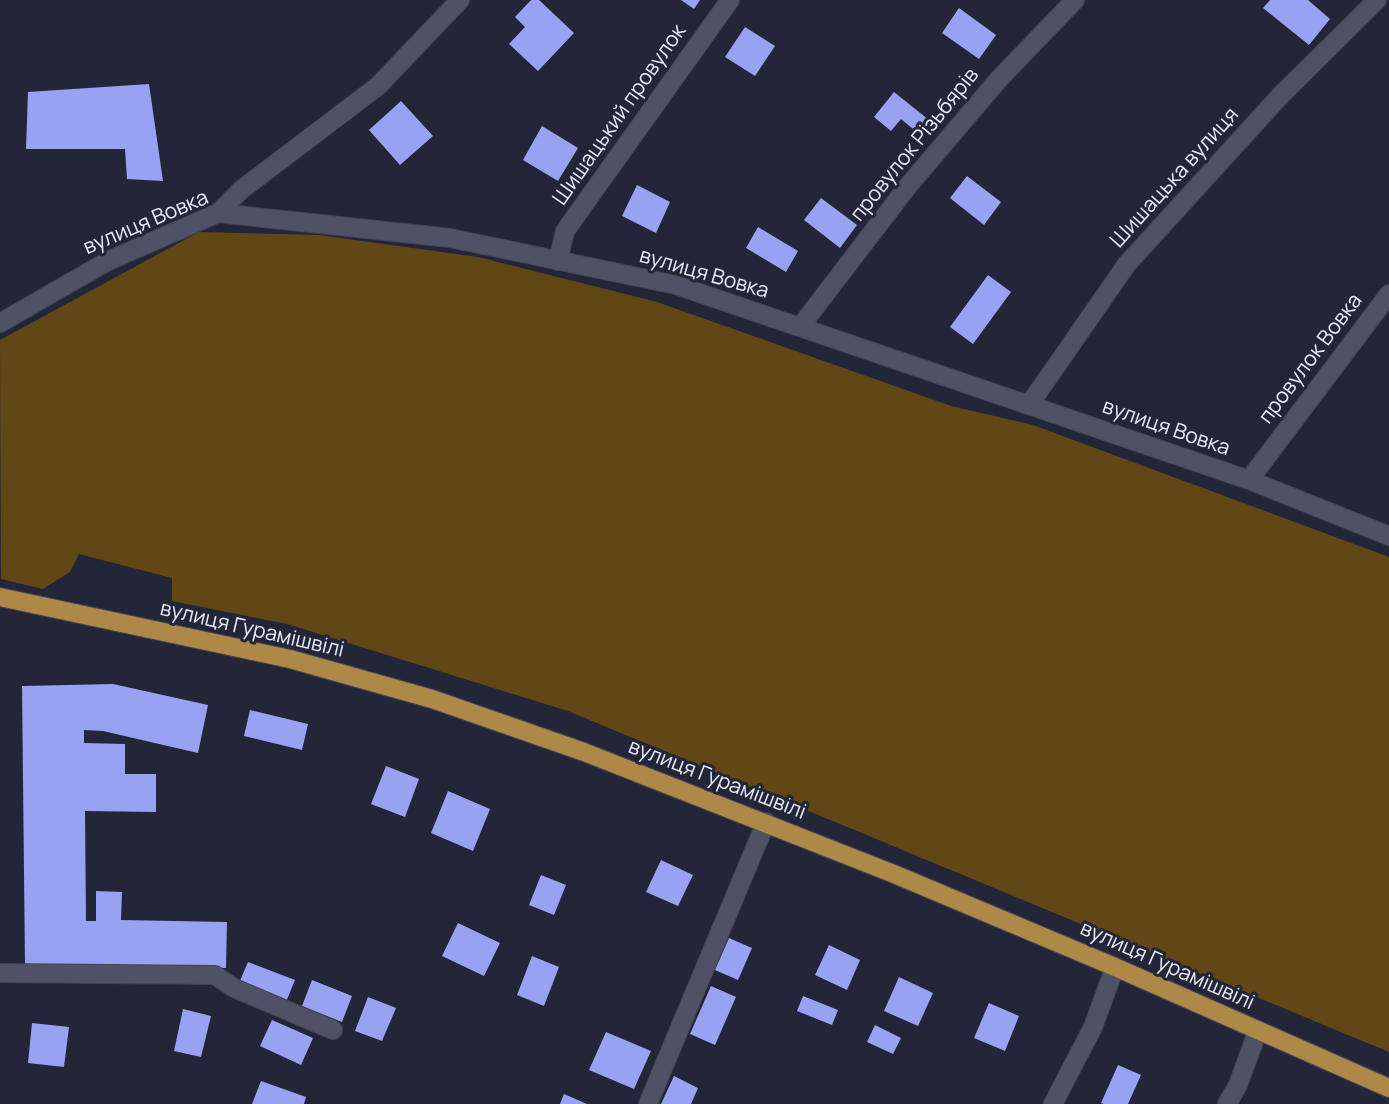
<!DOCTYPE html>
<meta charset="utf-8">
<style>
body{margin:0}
canvas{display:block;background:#232638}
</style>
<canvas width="1389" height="1104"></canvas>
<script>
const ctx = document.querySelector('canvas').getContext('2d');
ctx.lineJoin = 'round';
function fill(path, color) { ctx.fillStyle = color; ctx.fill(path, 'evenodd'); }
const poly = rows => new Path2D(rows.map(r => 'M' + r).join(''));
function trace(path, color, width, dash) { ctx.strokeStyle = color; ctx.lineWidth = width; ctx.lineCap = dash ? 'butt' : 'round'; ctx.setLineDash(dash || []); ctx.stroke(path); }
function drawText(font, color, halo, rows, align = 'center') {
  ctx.font = font + ' Manrope,sans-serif'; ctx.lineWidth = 6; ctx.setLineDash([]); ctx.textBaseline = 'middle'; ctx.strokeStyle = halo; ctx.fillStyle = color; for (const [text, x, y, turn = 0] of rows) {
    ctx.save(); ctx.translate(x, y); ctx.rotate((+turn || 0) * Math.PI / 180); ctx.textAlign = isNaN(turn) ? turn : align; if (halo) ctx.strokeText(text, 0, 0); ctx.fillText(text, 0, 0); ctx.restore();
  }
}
fill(poly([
 [199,232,319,235,478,257,657,302,951,406,1033,425,1389,557,1389,1052,568,711,287,624,172,601,172,578,79,554,70,572,43,589,1,579,0,340]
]), '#624716');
fill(poly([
 [531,0,539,0,574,33,538,71,509,44,525,27,515,17],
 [681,0,700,0,694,9],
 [1270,0,1308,0,1330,19,1309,45,1263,8],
 [959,8,996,35,979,59,942,33],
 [745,27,775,46,755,76,725,57],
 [149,84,163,181,127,179,125,149,26,149,28,92],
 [894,92,929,120,919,134,901,119,891,131,874,117],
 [401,101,433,136,400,165,369,130],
 [542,126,578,148,558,181,523,160],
 [967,176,1001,202,984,225,950,198],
 [637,185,670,202,656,233,622,216],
 [821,198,857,225,840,248,804,220],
 [758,227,798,251,786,272,746,248],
 [988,275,1011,292,973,344,950,327],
 [113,684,208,705,198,753,103,731,84,730,84,743,125,744,125,774,156,774,156,812,85,811,86,921,96,921,96,891,122,892,121,920,227,922,226,968,25,965,22,686],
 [250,710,308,724,302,750,244,736],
 [386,766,419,779,405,817,371,804],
 [448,791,490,809,473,851,431,833],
 [661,860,693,875,678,906,646,892],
 [541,875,566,885,554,915,529,905],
 [458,923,500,943,484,976,442,956],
 [729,938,752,948,738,980,715,970],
 [829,945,860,960,847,990,815,975],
 [532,956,559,967,544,1006,517,995],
 [248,962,295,980,286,1002,239,983],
 [899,977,933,993,918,1026,884,1011],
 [312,980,352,996,342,1022,302,1006],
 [711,986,736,997,715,1045,690,1034],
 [803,996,838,1010,832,1025,797,1011],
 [368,997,396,1008,382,1041,355,1031],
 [989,1003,1019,1016,1005,1051,974,1038],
 [183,1009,211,1016,201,1057,174,1051],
 [272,1020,313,1038,301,1065,260,1046],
 [32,1023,69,1027,64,1067,28,1063],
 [875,1025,901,1038,893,1054,867,1042],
 [606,1032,651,1051,634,1089,589,1070],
 [1118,1065,1141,1075,1128,1104,1104,1104,1101,1103],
 [674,1076,698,1088,691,1104,661,1104],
 [261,1081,306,1097,304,1104,252,1104],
 [564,1094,587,1104,560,1104]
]), '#97a2f2');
const minor = poly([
 [218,213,241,190,378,86,460,0],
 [558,261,565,231,730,0],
 [0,323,108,261,218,213,450,238,676,285,1249,480,1389,536],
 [800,327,908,186,999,79,1075,0],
 [1029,405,1127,264,1280,96,1377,0],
 [1249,480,1389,294],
 [0,973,215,975,234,988,333,1030],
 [648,1104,766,822],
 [1053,1104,1093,1027,1115,967],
 [1227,1104,1238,1085,1258,1030]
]);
const major = poly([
 [0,597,290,659,432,699,584,752,894,874,1115,967,1389,1088]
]);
trace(minor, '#424453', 20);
trace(major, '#424453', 20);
trace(minor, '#4f5267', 18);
trace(major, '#ad8847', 18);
drawText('21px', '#e8eaf7', '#232638', [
 ["Шишацький провулок",620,115,-55],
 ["провулок Різьбярів",915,145,-51],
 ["Шишацька вулиця",1175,178,-48],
 ["вулиця Вовка",146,223,-23],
 ["вулиця Вовка",704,274,16],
 ["провулок Вовка",1311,359,-53],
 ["вулиця Вовка",1166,428,19],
 ["вулиця Гурамішвілі",252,630,13],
 ["вулиця Гурамішвілі",717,780,21],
 ["вулиця Гурамішвілі",1167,966,24]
]);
</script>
